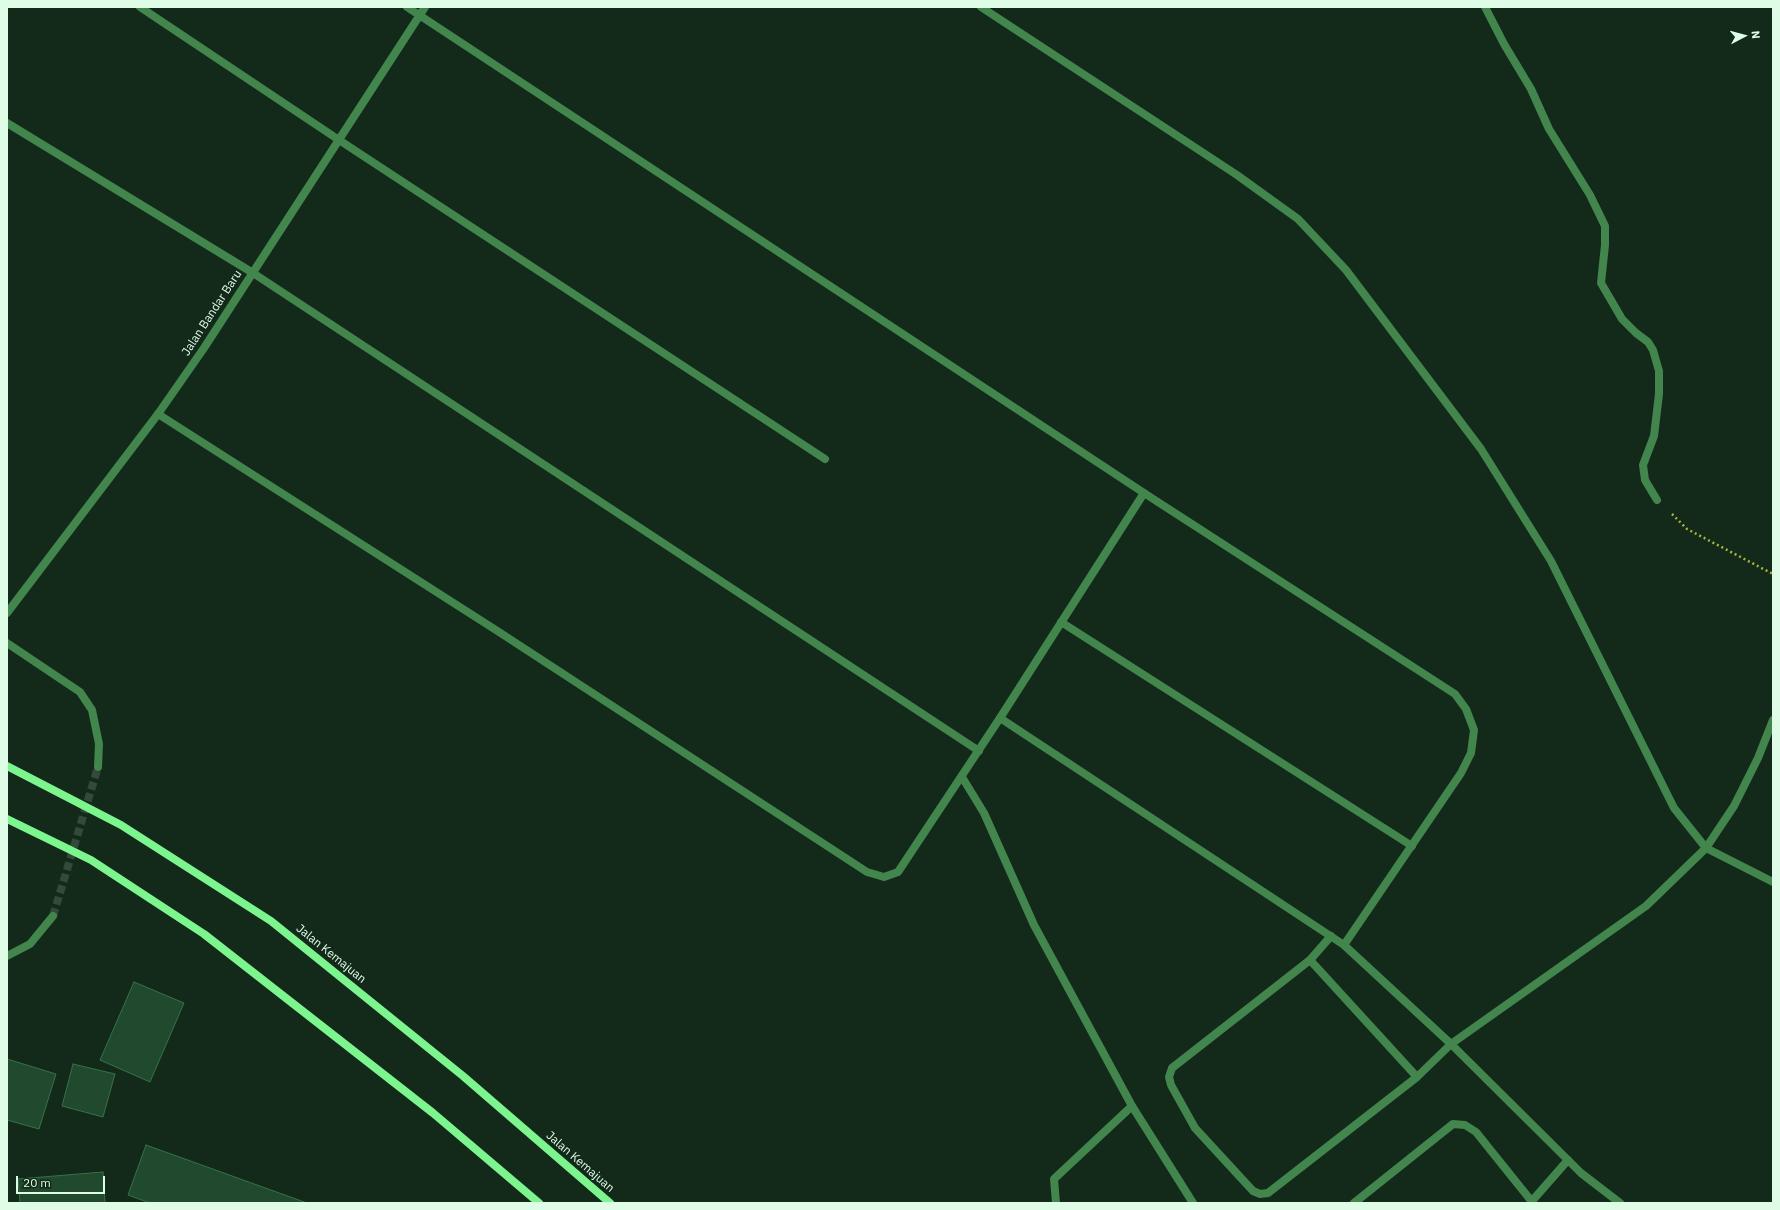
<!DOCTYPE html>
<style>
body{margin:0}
#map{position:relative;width:1780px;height:1210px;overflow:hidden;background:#132a1a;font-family:"IBM Plex Sans",sans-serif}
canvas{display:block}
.frame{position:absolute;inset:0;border:8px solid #defce6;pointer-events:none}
.north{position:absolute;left:1724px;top:16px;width:40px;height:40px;-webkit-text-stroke:3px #132a1a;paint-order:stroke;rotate:84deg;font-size:11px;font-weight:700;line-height:16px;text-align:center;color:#defce6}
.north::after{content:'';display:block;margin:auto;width:14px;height:18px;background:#defce6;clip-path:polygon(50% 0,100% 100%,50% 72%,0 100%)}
.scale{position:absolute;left:16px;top:1176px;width:89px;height:18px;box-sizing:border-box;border:2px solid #defce6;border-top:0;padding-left:5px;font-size:12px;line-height:14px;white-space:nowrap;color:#defce6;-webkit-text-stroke:3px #132a1a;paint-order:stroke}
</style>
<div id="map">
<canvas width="1780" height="1210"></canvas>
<div class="frame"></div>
<div class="north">N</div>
<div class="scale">20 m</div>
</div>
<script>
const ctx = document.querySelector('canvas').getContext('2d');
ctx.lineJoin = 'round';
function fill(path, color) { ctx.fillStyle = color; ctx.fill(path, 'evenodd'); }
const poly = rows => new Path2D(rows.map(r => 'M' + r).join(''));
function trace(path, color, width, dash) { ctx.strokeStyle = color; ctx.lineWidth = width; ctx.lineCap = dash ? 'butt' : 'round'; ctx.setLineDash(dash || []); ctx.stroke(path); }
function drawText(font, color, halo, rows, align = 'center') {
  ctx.font = font + ' "IBM Plex Sans",sans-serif'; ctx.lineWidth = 3; ctx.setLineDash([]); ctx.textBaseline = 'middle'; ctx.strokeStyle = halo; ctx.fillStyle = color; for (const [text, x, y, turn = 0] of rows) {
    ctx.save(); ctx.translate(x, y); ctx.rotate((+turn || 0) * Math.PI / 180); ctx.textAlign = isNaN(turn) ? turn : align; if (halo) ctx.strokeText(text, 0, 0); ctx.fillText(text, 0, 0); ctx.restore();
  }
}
const building = poly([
 [134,982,184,1003,150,1082,100,1060,134,982],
 [7,1059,56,1074,39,1129,7,1120,7,1059],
 [73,1064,115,1074,103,1117,62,1106,73,1064],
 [146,1145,307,1203,150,1203,128,1195,146,1145],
 [103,1172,105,1203,20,1203,18,1179,103,1172]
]);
fill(building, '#21492e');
trace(building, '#347349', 1);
trace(poly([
 [53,916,98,767]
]), '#314a39', 8, [8, 4]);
trace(poly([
 [1672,514,1687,529,1773,574]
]), '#acb43b', 2.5, [2, 3]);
trace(poly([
 [140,7,339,140,825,459],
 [1061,622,1412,846],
 [1000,718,1144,493],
 [962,777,984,813,1034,925,1132,1106,1193,1203],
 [1331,936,1310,960,1172,1068,1169,1077,1171,1085,1195,1128,1253,1191,1260,1194,1268,1193,1417,1077,1451,1044],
 [1310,960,1417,1077],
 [1532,1201,1568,1160],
 [1056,1203,1054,1179,1132,1106],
 [1354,1203,1453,1124,1465,1125,1476,1132,1533,1203]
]), '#42854d', 8);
trace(poly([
 [407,7,1144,493,1455,694,1466,709,1474,730,1471,753,1461,773,1344,945],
 [981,7,1237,175,1298,219,1346,270,1481,449,1551,561,1674,808,1706,848,1773,882],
 [1485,7,1504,44,1531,89,1549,129,1590,195,1605,226,1605,245,1601,283,1622,319,1636,333,1648,342,1653,350,1659,371,1659,394,1654,436,1643,465,1645,480,1657,500],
 [7,123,253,273,979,751],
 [158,414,499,632,867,872,884,877,898,872,1000,718,1344,945,1451,1044,1581,1173,1620,1203],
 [1451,1044,1646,906,1706,848,1734,806,1758,758,1773,720]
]), '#42854d', 8);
trace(poly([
 [7,613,158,414,204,348,425,7],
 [7,643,80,692,92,710,99,744,98,767],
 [7,956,30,944,53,916]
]), '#42854d', 8);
trace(poly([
 [7,766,121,825,271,921,463,1076,610,1203],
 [7,819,91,860,204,934,433,1113,539,1203]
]), '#7df58f', 8);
drawText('12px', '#defce6', '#132a1a', [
 ["Jalan Bandar Baru",212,313,-57],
 ["Jalan Kemajuan",331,954,39],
 ["Jalan Kemajuan",580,1162,41]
]);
</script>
